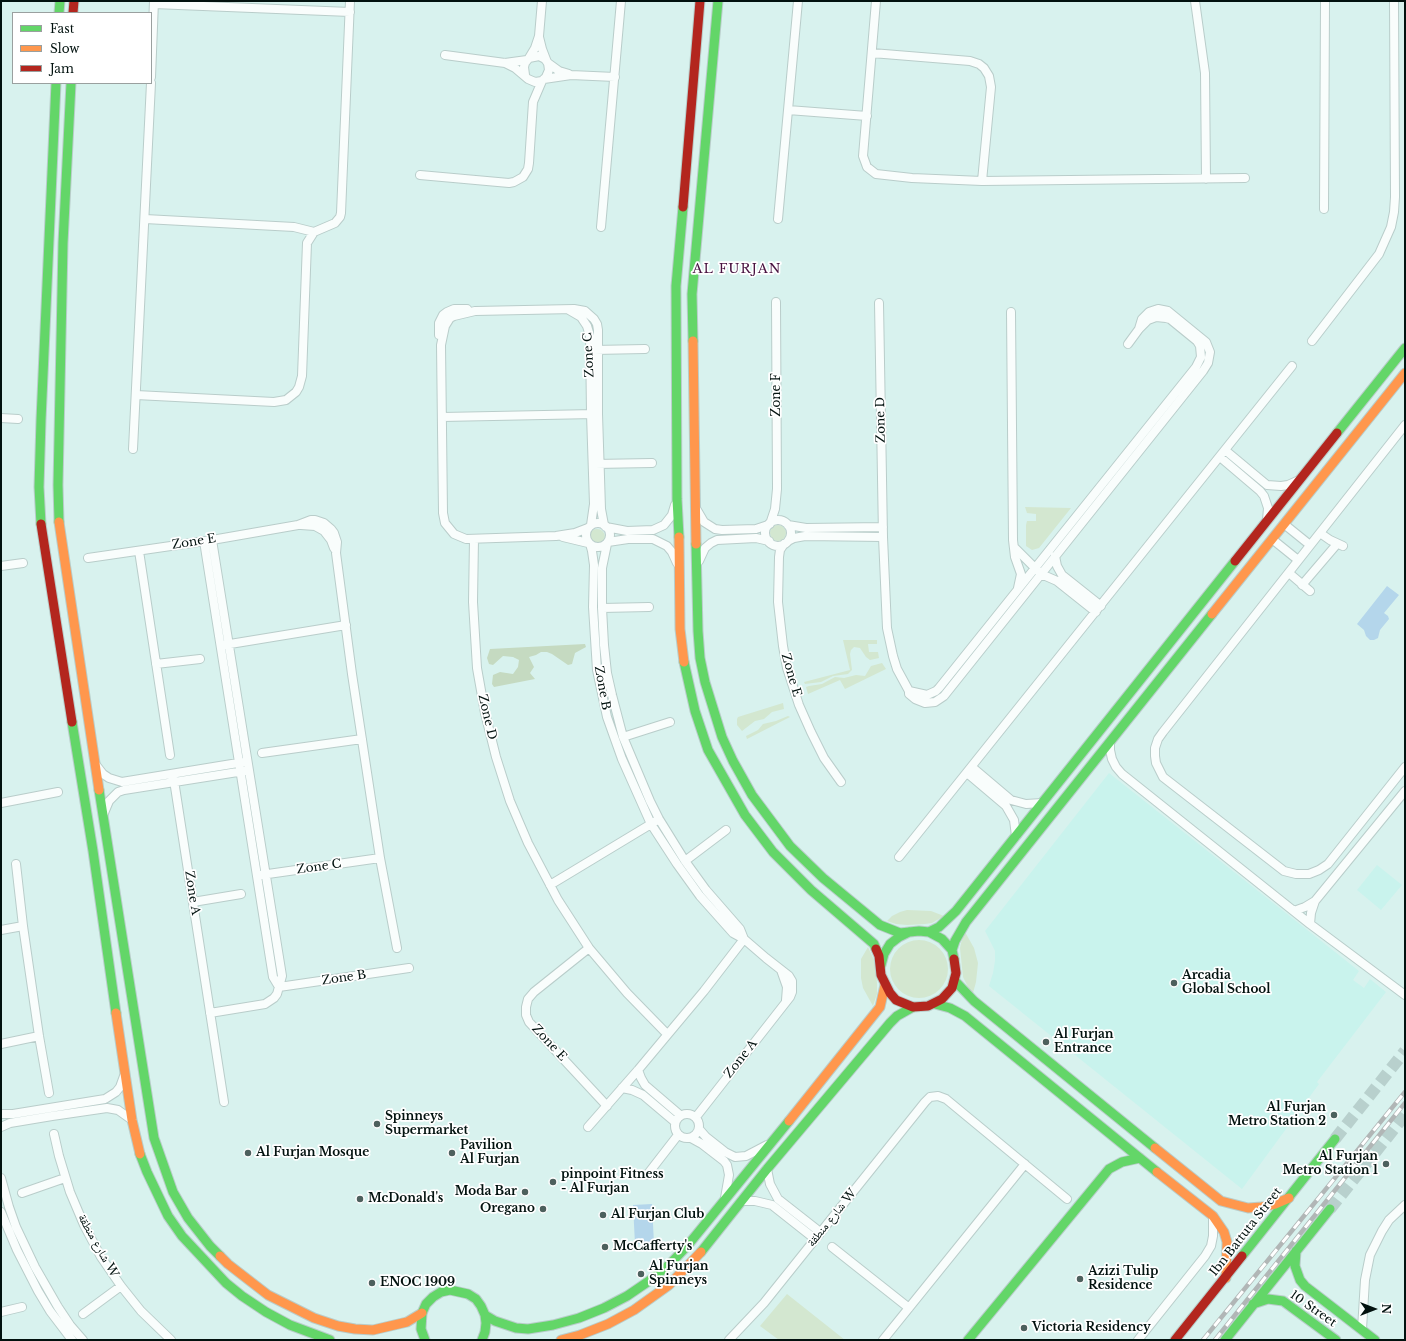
<!DOCTYPE html>
<meta charset="utf-8">
<style>
body{margin:0}
#map{position:relative;width:1406px;height:1341px;overflow:hidden;background:#d8f2ee;font-family:"Libre Baskerville",serif}
canvas{display:block}
.frame{position:absolute;inset:0;border:2px solid #02120f;pointer-events:none}
.legend{position:absolute;left:12px;top:12px;width:140px;height:72px;box-sizing:border-box;background:#fff;border:1px solid #9aa09f;margin:0;padding:5px 7px;list-style:none;font-size:12px;color:#02120f}
.legend li{display:flex;align-items:center;gap:8px;height:20px}
.legend b{width:20px;border:1px solid #9aa09f}
.north{position:absolute;left:1354px;top:1289px;width:40px;height:40px;-webkit-text-stroke:3px #fff;paint-order:stroke;rotate:90deg;font-size:11px;font-weight:700;line-height:16px;text-align:center;color:#02120f}
.north::after{content:'';display:block;margin:auto;width:14px;height:18px;background:#02120f;clip-path:polygon(50% 0,100% 100%,50% 72%,0 100%)}
</style>
<div id="map">
<canvas width="1406" height="1341"></canvas>
<div class="frame"></div>
<ul class="legend">
<li><b style="height:5px;background:#63d668"></b>Fast</li>
<li><b style="height:5px;background:#ff974d"></b>Slow</li>
<li><b style="height:5px;background:#b3261e"></b>Jam</li>
</ul>
<div class="north">N</div>
</div>
<script>
const ctx = document.querySelector('canvas').getContext('2d');
ctx.lineJoin = 'round';
function fill(path, color) { ctx.fillStyle = color; ctx.fill(path, 'evenodd'); }
const poly = rows => new Path2D(rows.map(r => 'M' + r).join(''));
function trace(path, color, width, dash) { ctx.strokeStyle = color; ctx.lineWidth = width; ctx.lineCap = dash ? 'butt' : 'round'; ctx.setLineDash(dash || []); ctx.stroke(path); }
function drawText(font, color, halo, rows, align = 'center') {
  ctx.font = font + ' "Libre Baskerville","Noto Naskh Arabic",serif'; ctx.lineWidth = 3.5; ctx.setLineDash([]); ctx.textBaseline = 'middle'; ctx.strokeStyle = halo; ctx.fillStyle = color; for (const [text, x, y, turn = 0] of rows) {
    ctx.save(); ctx.translate(x, y); ctx.rotate((+turn || 0) * Math.PI / 180); ctx.textAlign = isNaN(turn) ? turn : align; if (halo) ctx.strokeText(text, 0, 0); ctx.fillText(text, 0, 0); ctx.restore();
  }
}
fill(poly([
 [1109,773,1359,971,1353,980,1364,988,1370,979,1386,992,1317,1082,1319,1084,1242,1189,989,986,993,973,995,961,995,951,985,931],
 [1377,865,1402,885,1381,910,1357,890]
]), '#c9f3ed');
fill(poly([
 [1025,507,1071,508,1039,548,1032,550,1026,546,1026,525,1027,521,1036,521,1036,514,1027,513],
 '770 533a8 8 0 1 1 16 0a8 8 0 1 1-16 0Z',
 '589 537a8 8 0 1 1 16 0a8 8 0 1 1-16 0Z',
 [843,640,877,640,877,644,868,644,869,652,878,652,879,658,870,660,866,657,860,648,854,647,851,650,850,654,852,670,848,674,833,676,821,682,805,684,804,682,850,670],
 [882,663,886,669,845,689,840,680,808,694,806,687,809,686,822,684,835,677,844,678,856,675,865,676,871,666],
 [783,703,784,709,772,712,764,719,755,721,742,731,737,725,737,719,738,717],
 [788,716,790,717,747,739,746,736,758,730,763,724,776,721],
 [907,910,931,911,944,916,932,923,925,924,907,925,896,924,887,921,892,916,900,912],
 [965,932,974,948,978,963,976,982,973,993,969,989,963,977,960,948,961,943],
 '890 969a29 29 0 1 1 58 0a29 29 0 1 1-58 0Z',
 [868,947,874,960,877,982,877,994,873,1006,863,988,861,978,861,959],
 [787,1294,845,1340,779,1340,760,1326]
]), '#d3e7d0');
fill(poly([
 [585,644,586,647,575,653,572,664,568,665,552,654,547,652,541,652,536,655,529,657,534,667,530,673,535,679,494,687,492,684,493,675,500,672,513,674,518,667,519,660,513,657,503,656,493,665,489,664,487,658,490,649]
]), '#c5dac1');
fill(poly([
 [1387,586,1399,595,1384,613,1388,616,1389,619,1380,630,1378,638,1374,640,1370,640,1366,636,1364,630,1357,624],
 [652,1204,654,1244,635,1244,633,1205]
]), '#b4d6eb');
trace(poly([
 [1335,1139,1405,1051],
 [1330,1209,1405,1115]
]), '#b8d0cd', 12, [12, 6]);
const street = poly([
 [876,1,863,156,867,167,876,174,912,178,982,181,1245,178],
 [1195,1,1205,73,1206,179],
 [154,4,350,12],
 [539,37,542,49,547,62],
 [872,53,970,61,979,64,984,68,989,76,991,87,982,181],
 [445,55,505,63,527,60],
 [529,58,535,48,539,36,542,1],
 [505,63,515,68,528,79,535,82,542,81,546,77,549,70,548,63,545,59,539,56,529,58,525,63,524,67,525,75],
 [548,63,559,71,569,74],
 [151,77,154,1],
 [544,79,571,75,615,77],
 [788,110,867,116],
 [420,175,509,183,514,182,523,177,528,169,529,163,533,102,542,81],
 [1324,209,1325,1],
 [145,219,294,227,314,232],
 [778,219,798,1],
 [601,227,621,1],
 [879,303,883,537,887,628,893,656,897,669,909,691,909,694,915,699,925,703,935,702,944,696,1203,371,1208,363,1210,352,1206,342,1168,311,1158,309,1149,312,1142,319,1139,329],
 [569,310,581,317,587,326,590,336,591,414,594,504,591,525],
 [1011,312,1013,540,1015,557,1021,574,1018,588],
 [439,335,439,323,443,315,447,312,454,309,467,309],
 [1312,341,1379,254,1391,227,1394,212,1395,197,1394,1],
 [594,350,645,349],
 [136,395,274,402,286,400,296,392,299,387,302,376,307,243,314,232,335,223,340,217,341,213,350,1],
 [442,417,595,414],
 [1,418,18,419],
 [1405,425,1163,732,1158,739,1155,748,1155,756,1156,763,1163,777,1284,871,1296,874,1309,874,1319,870,1328,864,1405,767],
 [133,449,151,83],
 [1225,450,1267,485,1281,486,1288,485,1297,481],
 [1220,457,1260,491,1264,496,1268,508,1267,520],
 [595,464,652,463],
 [697,510,704,522,715,529,722,530,756,529,768,525],
 '765 533a13 13 0 1 1 26 0a13 13 0 1 1-26 0Z',
 '586 535a12 12 0 1 1 24 0a12 12 0 1 1-24 0Z',
 [770,524,775,509,777,489,776,302],
 [1284,524,1310,545],
 [301,525,315,526,324,531,331,540,334,548],
 [788,525,806,528,883,527],
 [606,527,627,531,653,530,664,525,672,515,675,505],
 [588,528,575,533,556,536,466,539,454,534,445,523,443,513,441,345,445,326,450,318,454,316,475,311,574,309,585,311,594,319,597,324,598,330,598,414,601,509,604,525],
 [1320,533,1330,540,1343,546],
 [563,537,588,543],
 [474,539,473,602,477,668,485,713,496,757,510,801,528,843,558,900,589,948,627,993,667,1034],
 [1272,539,1298,560],
 [204,541,273,977,279,987],
 [788,541,794,538,805,536,883,537],
 [608,542,628,539,653,539,667,546,672,552,677,563],
 [590,544,592,551,594,565,593,607,597,670,607,717,622,759,651,824,677,864,700,896,733,933,744,939,740,929,706,890,685,861,659,819,650,801,623,737,612,695,607,673,604,645,602,608,602,568,607,544],
 [784,544,780,550,779,557,778,602,783,646,787,668,799,705,811,732,824,758,841,782],
 [1014,547,1041,574,1057,581,1096,612],
 [139,551,170,755],
 [1055,556,1057,566,1062,575,1101,606],
 [88,558,212,540,298,525,311,520,315,520,324,523,331,529,334,533,337,542,336,553,352,674,380,858,397,948],
 [699,561,705,548,711,543,717,540,756,538,769,541],
 [1,566,23,563],
 [1289,573,1310,591],
 [1302,585,1337,544],
 [602,608,649,607],
 [224,645,346,625],
 [156,664,200,659],
 [909,691,927,695,936,691,939,688,1196,367,1201,357,1200,346,1197,341,1170,319,1166,318,1156,317,1148,320,1139,329,1128,344],
 [623,737,670,722],
 [1110,742,1110,750,1112,759,1116,767,1122,774,1310,924,1405,995],
 [262,753,362,739],
 [96,765,103,774,109,778,122,782,244,762],
 [972,767,1011,800,1026,804,1042,803],
 [967,773,1006,806,1014,820,1016,836],
 [173,774,224,1102],
 [1,803,58,792],
 [104,813,109,801,118,792,124,790,244,771],
 [899,857,1292,366],
 [685,861,726,830],
 [16,864,23,926,39,1036,49,1093],
 [261,875,380,858],
 [550,885,656,821],
 [193,902,241,894],
 [1294,911,1305,907,1315,901],
 [1310,924,1311,913,1315,901,1405,791],
 [1,930,23,926],
 [589,948,534,992,528,999,526,1007,526,1015,529,1022,607,1106],
 [781,970,787,987,786,1000],
 [279,987,409,968],
 [210,1013,265,1004,274,998,277,994,282,976,212,540],
 [1,1044,39,1036],
 [638,1070,641,1078,645,1085,680,1115],
 [622,1088,632,1090,643,1095,675,1122],
 '675 1126a12 12 0 1 1 24 0a12 12 0 1 1-24 0Z',
 [1,1114,13,1114,105,1099,116,1092,120,1087,124,1076],
 [1,1127,10,1123,52,1116,107,1108,118,1110,132,1120],
 [588,1127,638,1070,704,991,744,939,766,958,789,976,792,981,792,992,790,997,696,1117],
 [699,1129,706,1137,725,1152,735,1157,746,1156,767,1145],
 [54,1134,59,1156,70,1192,84,1225,101,1257,121,1286,141,1311,171,1340],
 [691,1138,702,1144,724,1161,727,1165,729,1175,725,1198],
 [767,1169,770,1184,778,1199,820,1232],
 [647,1175,678,1135],
 [1,1178,9,1207,16,1227,35,1267,58,1307,70,1325,83,1340],
 [22,1193,65,1178],
 [742,1201,755,1201,772,1205,815,1239],
 [1,1212,17,1250,38,1291,50,1311,72,1340],
 [832,1247,909,1308],
 [1,1312,22,1307],
 [83,1314,121,1286],
 [1362,1329,1365,1280,1370,1255,1382,1231,1389,1220,1405,1205],
 [729,1340,764,1303,925,1102,930,1097,938,1096,946,1099,1067,1199],
 [883,1340,1025,1164],
 [1138,1340,1205,1256,1211,1246,1213,1236,1213,1216]
]);
const fast = poly([
 [59,13,60,1],
 [693,341,692,294,718,1],
 [1337,433,1405,348],
 [59,522,58,485,63,243,71,83],
 [41,524,39,487,41,420,56,83],
 [679,537,677,499,676,286,683,207],
 [696,544,698,631,700,658,705,682,722,737,733,761,752,795,790,846,823,878,880,925,900,933,919,931,929,932,942,939,952,950,954,959],
 [684,662,695,711,708,750,745,815,773,852,811,890,874,944,876,949],
 [72,722,93,851,116,1013],
 [99,790,154,1138,173,1192,188,1218,210,1246,220,1256],
 [929,932,939,927,956,911,1235,561],
 [952,950,955,941,966,922,1212,614],
 [881,965,884,954,890,944,899,937,909,932],
 [955,981,974,1001,1155,1148],
 [935,1004,950,1008,965,1016,1157,1172],
 [140,1154,147,1172,168,1216,182,1236,226,1283,242,1296,266,1312,290,1325,330,1340],
 [1296,1251,1295,1266,1300,1280,1305,1286,1375,1340],
 [701,1252,767,1169,890,1023,897,1016,913,1007],
 [1242,1256,1335,1139],
 [1253,1304,1268,1299,1283,1301,1336,1340],
 [485,1315,495,1321,516,1328,528,1329,553,1325,579,1318,604,1308,627,1296,649,1281,670,1264,688,1245,789,1121],
 [425,1340,421,1329,422,1313,426,1304,433,1297,441,1292,450,1290,468,1294,476,1299,481,1306,485,1315,486,1323,485,1332,482,1340],
 [968,1340,1109,1169,1122,1162,1140,1158],
 [1225,1340,1330,1209]
]);
const slow = poly([
 [693,341,696,544],
 [59,522,99,790],
 [679,537,680,629,684,662],
 [1212,614,1405,373],
 [116,1013,132,1120,140,1154],
 [789,1121,880,1007,885,985],
 [1155,1148,1221,1201,1248,1208,1262,1207,1275,1204,1289,1198],
 [1157,1172,1213,1216,1224,1232,1227,1242,1226,1278],
 [220,1256,228,1264,268,1295,314,1318,338,1326,355,1329,373,1330,407,1322,422,1313],
 [561,1340,580,1335,608,1324,634,1310,669,1285,701,1252]
]);
const jam = poly([
 [73,13,74,1],
 [683,207,700,1],
 [41,524,72,722],
 [1235,561,1337,433],
 [876,949,879,956,881,975,890,993,896,1000,913,1007,928,1006,942,999,952,988,956,973,954,959],
 [1175,1340,1242,1256]
]);
trace(street, '#b9cdca', 10);
trace(fast, '#b9cdca', 11);
trace(slow, '#b9cdca', 11);
trace(jam, '#b9cdca', 11);
trace(street, '#f9fdfc', 8);
trace(fast, '#63d668', 9);
trace(slow, '#ff974d', 9);
trace(jam, '#b3261e', 9);
const rail = poly([
 [1203,1340,1405,1092],
 [1215,1340,1405,1103]
]);
trace(rail, '#b1b6b6', 4.5);
trace(rail, '#fff', 3, [9]);
for (const [x, y, r, color] of [
 [1174,983,4,"#4d605d"],
 [1046,1042,4,"#4d605d"],
 [1334,1115,4,"#4d605d"],
 [377,1124,4,"#4d605d"],
 [248,1153,4,"#4d605d"],
 [452,1153,4,"#4d605d"],
 [1386,1164,4,"#4d605d"],
 [553,1182,4,"#4d605d"],
 [525,1192,4,"#4d605d"],
 [360,1199,4,"#4d605d"],
 [543,1209,4,"#4d605d"],
 [603,1215,4,"#4d605d"],
 [605,1247,4,"#4d605d"],
 [641,1274,4,"#4d605d"],
 [1080,1279,4,"#4d605d"],
 [372,1283,4,"#4d605d"],
 [1024,1328,4,"#4d605d"]
]) { const dot = new Path2D(); dot.arc(x, y, r, 0, 2 * Math.PI); ctx.fillStyle = color; ctx.fill(dot); trace(dot, '#fff', 1.5); }
drawText('12px', '#02120f', '#fff', [
 ["Zone C",589,355,-93],
 ["Zone F",777,395,-90],
 ["Zone D",881,420,-91],
 ["Zone E",194,542,-9],
 ["Zone E",791,675,74],
 ["Zone B",602,688,80],
 ["Zone D",487,717,77],
 ["Zone C",319,867,-8],
 ["Zone A",192,893,81],
 ["Zone B",344,978,-8],
 ["Zone E",549,1043,47],
 ["Zone A",741,1059,-52],
 ["شارع منطقة W",832,1218,-51],
 ["Ibn Battuta Street",1246,1232,-52],
 ["شارع منطقة W",98,1246,61],
 ["10 Street",1313,1309,35]
]);
drawText('bold 12px', '#02120f', '#fff', [
 ["Arcadia",1182,976],
 ["Global School",1182,990],
 ["Al Furjan",1054,1035],
 ["Entrance",1054,1049],
 ["Al Furjan",1326,1108,"right"],
 ["Metro Station 2",1326,1122,"right"],
 ["Spinneys",385,1117],
 ["Supermarket",385,1131],
 ["Pavilion",460,1146],
 ["Al Furjan",460,1160],
 ["Al Furjan Mosque",256,1153],
 ["Al Furjan",1378,1157,"right"],
 ["Metro Station 1",1378,1171,"right"],
 ["pinpoint Fitness",561,1175],
 ["- Al Furjan",561,1189],
 ["Moda Bar",517,1192,"right"],
 ["McDonald's",368,1199],
 ["Oregano",535,1209,"right"],
 ["Al Furjan Club",611,1215],
 ["McCafferty's",613,1247],
 ["Al Furjan",649,1267],
 ["Spinneys",649,1281],
 ["Azizi Tulip",1088,1272],
 ["Residence",1088,1286],
 ["ENOC 1909",380,1283],
 ["Victoria Residency",1032,1328]
], 'left');
ctx.letterSpacing = '1px';
drawText('13px', '#481341', '#fff', [
 ["AL FURJAN",737,269]
]);
ctx.letterSpacing = '0px';
</script>
